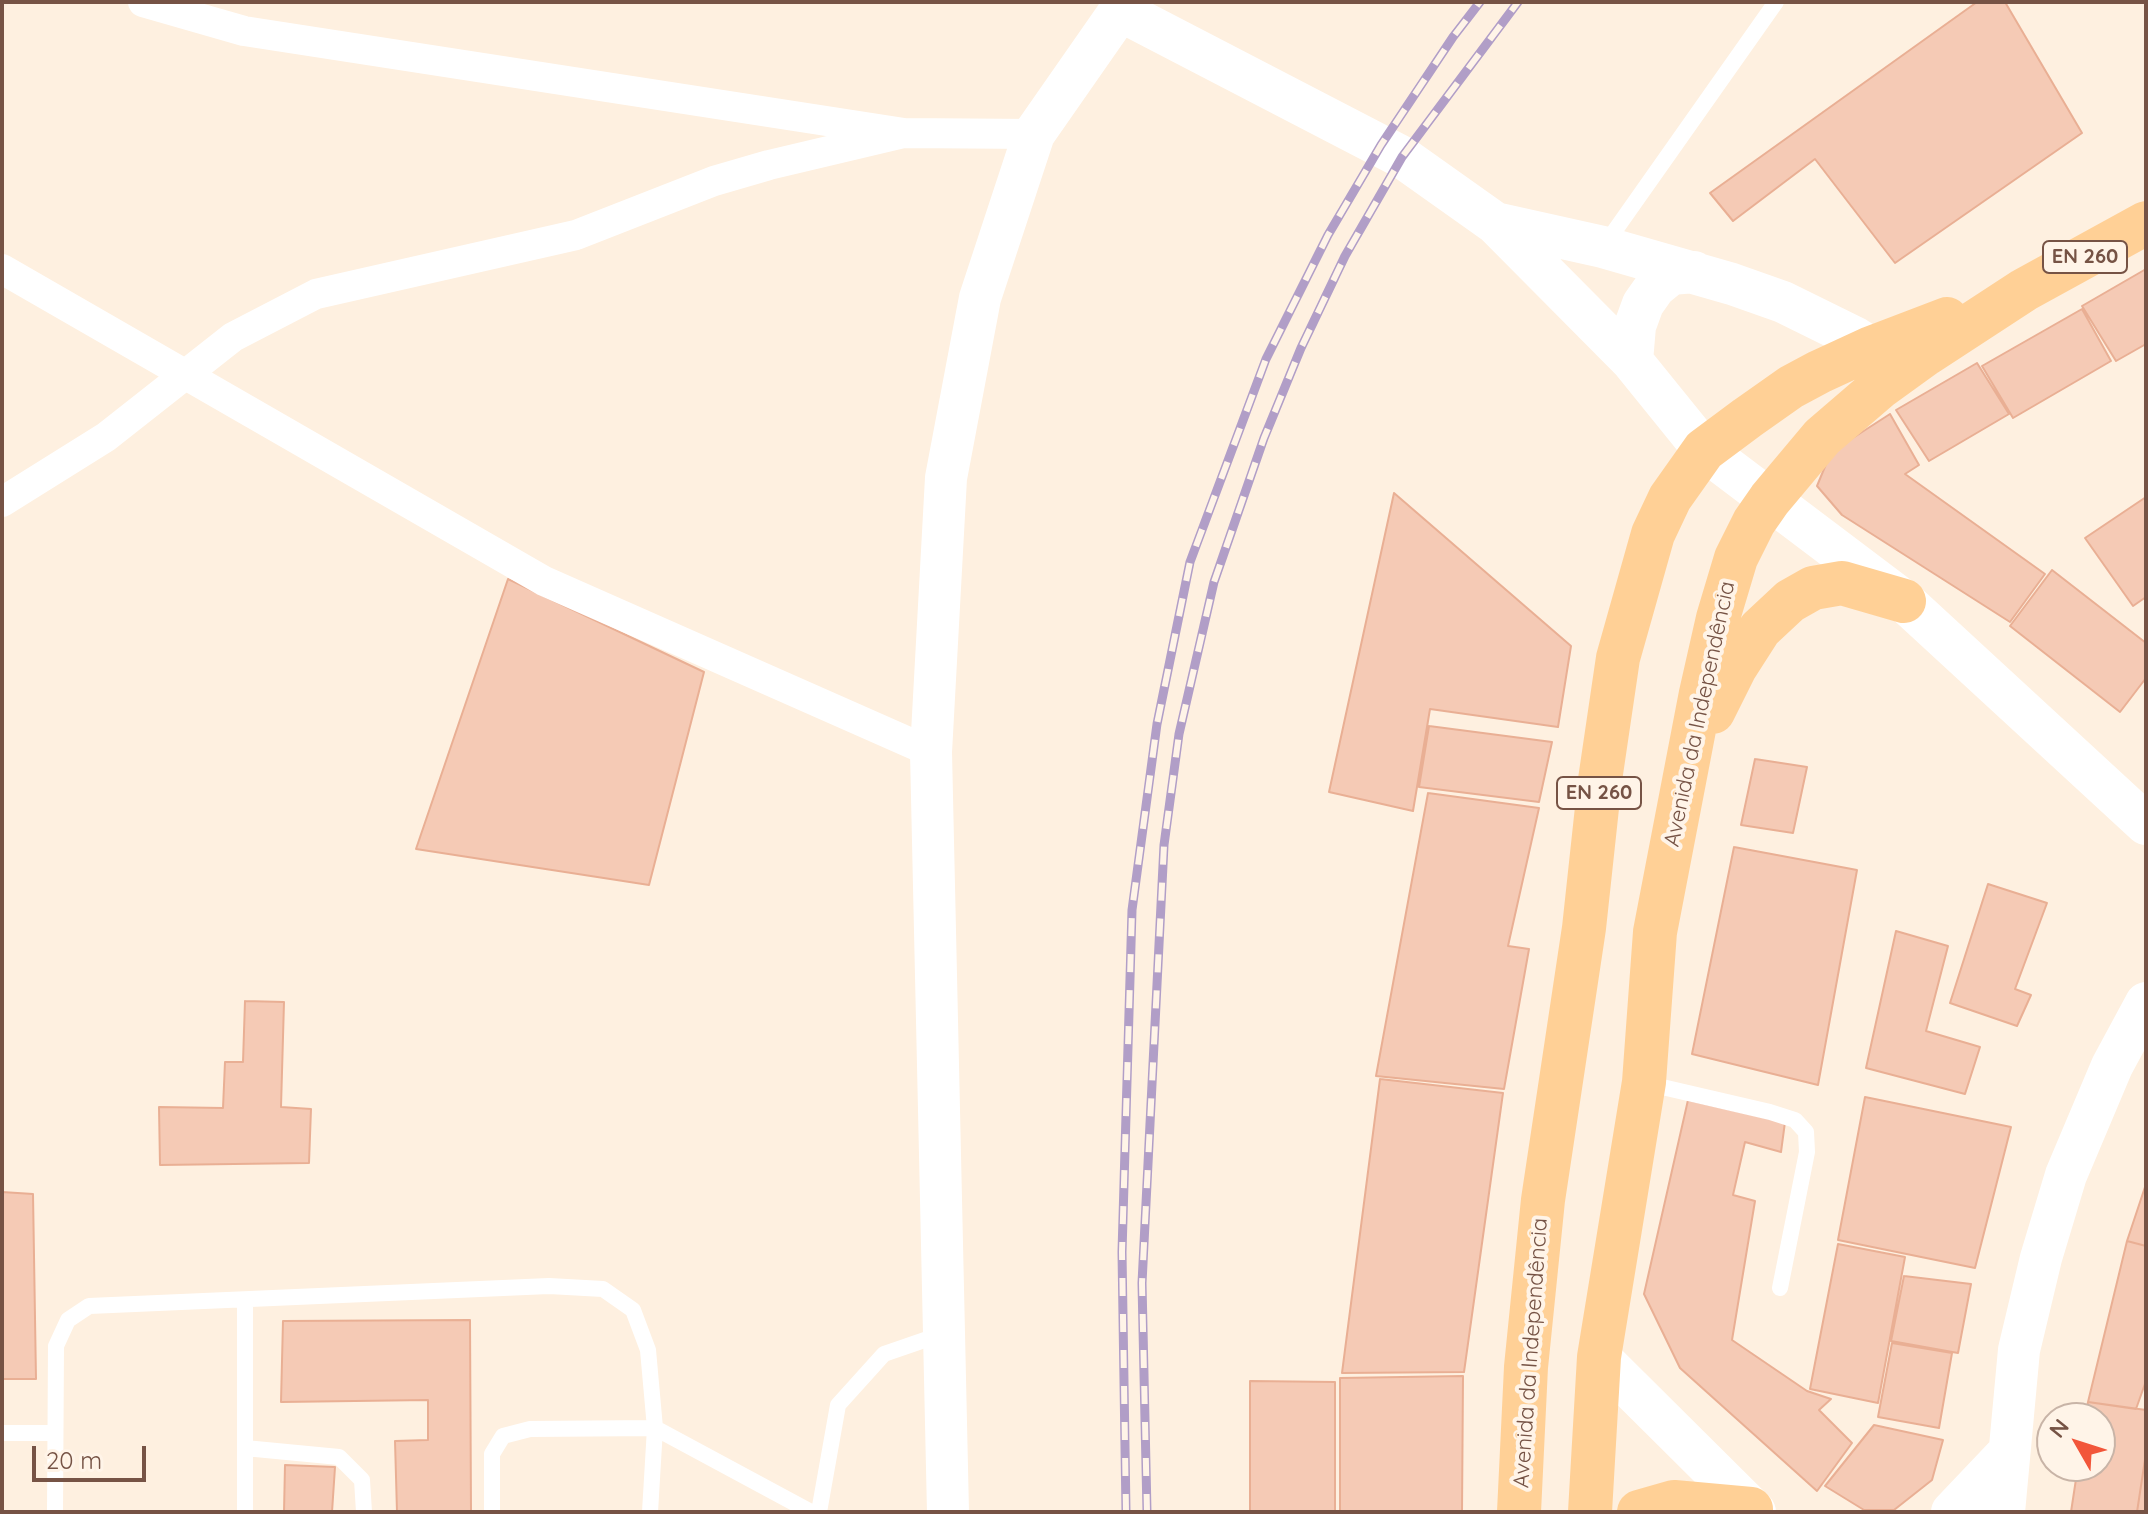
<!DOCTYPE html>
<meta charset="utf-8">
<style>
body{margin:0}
#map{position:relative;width:2148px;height:1514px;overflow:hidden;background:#fef0e0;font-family:Quicksand,sans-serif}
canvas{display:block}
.frame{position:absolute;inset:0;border:4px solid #765345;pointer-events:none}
.north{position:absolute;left:2036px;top:1402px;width:80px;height:80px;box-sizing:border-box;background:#fff4e8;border:2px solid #c8b4a7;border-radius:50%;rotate:309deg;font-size:22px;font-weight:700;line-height:32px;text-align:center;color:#765345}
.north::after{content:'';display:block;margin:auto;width:28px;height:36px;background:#f2563a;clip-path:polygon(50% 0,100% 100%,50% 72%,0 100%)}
.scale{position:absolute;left:32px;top:1446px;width:114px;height:36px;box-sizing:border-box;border:4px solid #765345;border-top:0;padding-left:10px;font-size:24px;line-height:28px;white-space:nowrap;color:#765345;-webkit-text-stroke:6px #fff4e8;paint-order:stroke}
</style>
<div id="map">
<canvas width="2148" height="1514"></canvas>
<div class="frame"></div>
<div class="north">N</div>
<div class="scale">20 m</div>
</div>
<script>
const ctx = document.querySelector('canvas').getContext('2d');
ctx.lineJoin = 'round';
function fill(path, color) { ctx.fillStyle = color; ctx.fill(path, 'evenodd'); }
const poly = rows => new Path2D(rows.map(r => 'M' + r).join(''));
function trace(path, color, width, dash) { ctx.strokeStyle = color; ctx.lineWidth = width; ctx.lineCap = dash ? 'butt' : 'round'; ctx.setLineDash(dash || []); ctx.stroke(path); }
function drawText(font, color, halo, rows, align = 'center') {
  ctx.font = font + ' Quicksand,sans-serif'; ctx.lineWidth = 8; ctx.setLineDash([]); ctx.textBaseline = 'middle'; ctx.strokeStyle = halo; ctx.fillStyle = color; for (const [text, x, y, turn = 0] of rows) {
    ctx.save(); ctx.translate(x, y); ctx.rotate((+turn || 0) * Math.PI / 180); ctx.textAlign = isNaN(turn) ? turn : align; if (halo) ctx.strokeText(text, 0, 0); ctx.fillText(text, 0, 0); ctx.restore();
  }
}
const building = poly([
 [1977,2,2005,2,2082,133,1895,263,1815,159,1733,221,1710,193,1977,2],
 [2146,269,2146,344,2116,361,2082,306,2146,269],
 [2082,309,2111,361,2013,418,1982,366,2082,309],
 [1977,363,2009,414,1929,461,1896,410,1977,363],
 [1890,414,1919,465,1905,474,2045,574,2010,622,1842,515,1817,486,1831,452,1890,414],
 [1394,493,1571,646,1558,727,1430,709,1413,811,1329,792,1394,493],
 [2146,497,2146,597,2133,606,2085,538,2146,497],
 [2052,570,2146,643,2146,678,2120,712,2010,626,2052,570],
 [508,579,704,672,649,885,416,849,508,579],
 [1429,726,1552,742,1539,802,1419,787,1429,726],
 [1755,759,1807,767,1793,833,1741,825,1755,759],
 [1428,793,1539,808,1508,946,1529,949,1504,1089,1376,1076,1428,793],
 [1734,847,1857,870,1818,1085,1692,1054,1734,847],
 [1988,884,2047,903,2015,989,2031,995,2017,1026,1950,1003,1988,884],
 [1896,931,1948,946,1926,1031,1980,1047,1965,1094,1866,1068,1896,931],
 [245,1001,284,1002,281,1107,311,1109,309,1163,160,1165,159,1107,223,1108,225,1062,243,1062,245,1001],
 [1380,1079,1503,1093,1464,1372,1342,1373,1380,1079],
 [1865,1097,2011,1127,1975,1268,1838,1240,1865,1097],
 [1688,1100,1785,1122,1781,1152,1745,1142,1733,1195,1755,1201,1732,1340,1807,1391,1831,1399,1819,1410,1852,1443,1817,1491,1680,1368,1644,1294,1688,1100],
 [2146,1184,2146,1246,2127,1241,2146,1184],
 [2,1192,33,1194,36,1379,2,1379,2,1192],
 [2127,1241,2146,1246,2146,1381,2136,1409,2088,1402,2127,1241],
 [1838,1244,1905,1257,1878,1403,1810,1389,1838,1244],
 [1904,1276,1971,1284,1958,1353,1891,1341,1904,1276],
 [470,1320,471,1512,397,1512,395,1441,428,1440,428,1400,281,1402,283,1321,470,1320],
 [1892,1343,1952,1353,1939,1428,1878,1417,1892,1343],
 [1463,1376,1462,1512,1340,1512,1340,1378,1463,1376],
 [1250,1381,1335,1382,1335,1512,1250,1512,1250,1381],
 [2088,1402,2146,1410,2146,1453,2137,1512,2071,1512,2078,1466,2100,1466,2100,1418,2085,1418,2088,1402],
 [1874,1425,1943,1440,1932,1480,1894,1510,1864,1510,1825,1486,1874,1425],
 [2146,1453,2146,1512,2137,1512,2146,1453],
 [285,1465,335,1467,332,1512,284,1512,285,1465]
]);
fill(building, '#f5cab5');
trace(building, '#e9af94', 2);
trace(poly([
 [1604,246,1776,2],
 [1645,1083,1770,1112,1795,1120,1806,1132,1807,1152,1780,1288],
 [2,1433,54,1433],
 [245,1448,339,1457,362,1480,364,1512],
 [55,1512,56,1346,68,1320,89,1306,549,1286,603,1289,633,1310,648,1350,655,1428,650,1512],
 [245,1512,245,1300],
 [492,1512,492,1454,503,1436,530,1429,655,1428,811,1512],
 [819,1512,838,1405,884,1354,942,1334]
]), '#fff', 16);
trace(poly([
 [143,2,244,31,904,133,1034,134],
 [2,269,544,581,931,752],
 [2,502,106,437,233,337,316,294,576,235,714,181,769,165,904,133]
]), '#fff', 30);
trace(poly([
 [1119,10,1402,157,1495,223,1632,361,1704,450,1904,601,2146,824],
 [1495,223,1603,247,1732,284,1783,302,1854,337,1871,348],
 [1632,361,1635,326,1643,304,1655,287,1671,274,1694,272],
 [1599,1357,1755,1512],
 [948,1512,931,752,946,478,980,298,1034,134,1126,2],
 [1952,1512,2009,1452],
 [2004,1512,2019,1350,2041,1258,2066,1175,2112,1066,2146,1003]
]), '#fff', 42);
trace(poly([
 [1713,712,1735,668,1760,629,1790,601,1813,588,1842,583,1904,601],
 [1519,1512,1526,1367,1543,1200,1584,928,1600,780,1618,658,1653,534,1670,498,1704,450,1747,418,1791,387,1819,372,1871,348,1947,319],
 [1590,1512,1599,1357,1644,1082,1655,932,1701,693,1718,618,1736,558,1754,522,1770,499,1822,437,1879,388,1926,354,2024,290,2146,223],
 [1639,1512,1674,1502,1751,1509]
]), '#ffd096', 44);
const rail = poly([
 [1126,1512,1122,1252,1132,910,1157,724,1190,562,1266,359,1328,235,1381,145,1453,37,1480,2],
 [1147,1512,1142,1283,1164,845,1179,734,1214,582,1264,438,1301,348,1345,256,1402,157,1518,2]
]);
trace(rail, '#b19ec7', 9);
trace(rail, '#fff4e8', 6, [18]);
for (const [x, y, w] of [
 [2085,257,84],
 [1599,793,84]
]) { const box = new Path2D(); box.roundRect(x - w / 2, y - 16, w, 32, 6); ctx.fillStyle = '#fff4e8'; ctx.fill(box); trace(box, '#765345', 2); }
drawText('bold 20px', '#765345', null, [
 ["EN 260",2085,257],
 ["EN 260",1599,793]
]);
drawText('22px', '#765345', '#fff4e8', [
 ["Avenida da Independência",1700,714,-78],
 ["Avenida da Independência",1531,1353,-86]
]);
</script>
